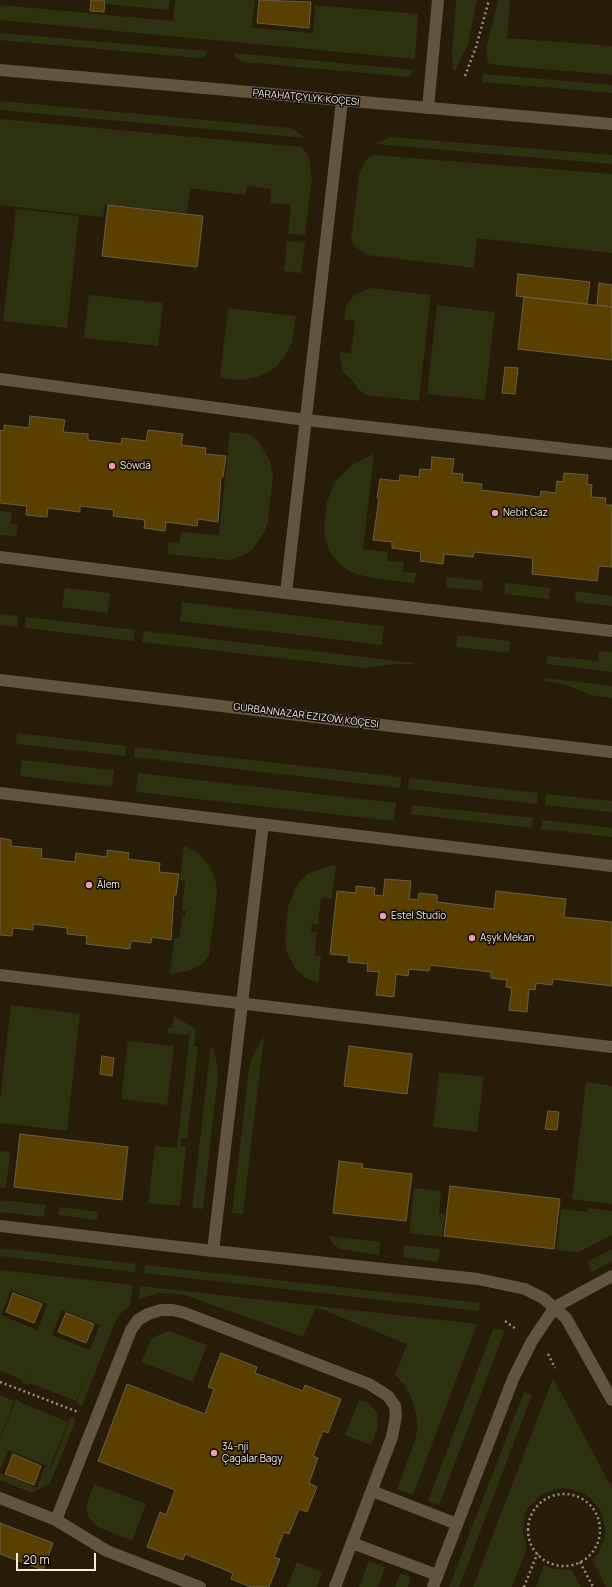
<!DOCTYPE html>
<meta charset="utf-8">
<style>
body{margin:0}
#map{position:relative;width:612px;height:1587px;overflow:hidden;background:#271c07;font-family:Manrope,sans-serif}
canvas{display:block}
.scale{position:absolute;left:16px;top:1553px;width:80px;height:18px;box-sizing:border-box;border:2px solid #f6efe2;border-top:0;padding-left:5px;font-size:12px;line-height:14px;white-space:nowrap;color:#f6efe2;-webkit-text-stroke:3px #0c0702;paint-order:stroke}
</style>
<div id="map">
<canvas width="612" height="1587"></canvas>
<div class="scale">20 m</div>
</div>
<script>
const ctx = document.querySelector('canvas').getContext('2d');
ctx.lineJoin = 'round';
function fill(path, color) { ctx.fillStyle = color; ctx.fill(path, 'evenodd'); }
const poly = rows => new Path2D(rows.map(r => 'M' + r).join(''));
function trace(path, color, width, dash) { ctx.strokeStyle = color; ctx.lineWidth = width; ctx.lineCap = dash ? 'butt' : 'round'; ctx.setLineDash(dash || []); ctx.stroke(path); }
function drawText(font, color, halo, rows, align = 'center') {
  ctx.font = font + ' Manrope,sans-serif'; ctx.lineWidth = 3; ctx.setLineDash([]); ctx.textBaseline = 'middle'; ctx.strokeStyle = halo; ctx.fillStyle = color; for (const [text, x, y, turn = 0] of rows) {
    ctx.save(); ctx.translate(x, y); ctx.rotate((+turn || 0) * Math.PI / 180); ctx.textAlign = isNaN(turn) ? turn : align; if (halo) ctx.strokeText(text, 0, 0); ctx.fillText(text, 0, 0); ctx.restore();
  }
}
fill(poly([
 [106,0,170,0,169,10,106,4],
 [175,0,255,0,252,28,313,33,315,5,418,14,415,59,0,20,0,5,173,21],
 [456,0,477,0,468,44,455,71,453,70,452,55],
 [498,0,510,0,507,38,612,46,612,75,496,65,488,63,486,49],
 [0,33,207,51,205,56,199,58,0,40],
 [234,53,414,70,409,77,243,62,235,57],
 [483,74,612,85,612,93,482,82],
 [0,101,291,128,306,138,0,110],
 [0,119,302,147,309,158,312,178,305,235,288,234,291,205,270,203,271,189,247,186,245,195,190,188,187,213,105,204,103,217,0,205],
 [390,137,612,155,612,164,376,144],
 [374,155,612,174,612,253,477,238,474,268,367,255,354,246,351,240,359,174,367,159],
 [16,209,79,216,67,328,3,321],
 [287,241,305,243,301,273,284,271],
 [370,288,431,295,419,401,366,395,358,389,354,382,343,372,340,360,340,352,351,353,355,321,344,320,346,306,354,295],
 [89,295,163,303,158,346,84,338],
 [437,305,495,312,485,400,427,394],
 [228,308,296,316,292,343,285,356,276,367,258,377,242,380,220,378],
 [230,432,248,434,257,440,270,460,273,476,268,522,264,533,252,550,242,556,229,560,167,554,169,542,179,543,181,532,219,535],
 [374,454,363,549,388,552,387,561,404,562,403,572,416,573,414,583,372,578,350,572,338,562,331,554,326,542,324,530,327,502,334,483,353,464],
 [0,511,12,512,11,524,18,525,16,536,0,535],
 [447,577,483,581,482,591,446,587],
 [505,583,550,588,549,599,504,594],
 [65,588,110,593,108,613,62,607],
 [576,591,612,596,612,606,575,602],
 [182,602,384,626,382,645,180,621],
 [0,614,18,616,17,627,0,625],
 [26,617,135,630,134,641,25,628],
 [144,631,414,663,414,664,395,664,365,668,142,642],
 [458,635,510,641,509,653,456,647],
 [599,651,612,652,612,672,546,664,547,656,598,661],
 [544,678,612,686,612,698,591,695,567,685,544,681],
 [17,733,126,746,125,756,16,744],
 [135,747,401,777,400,788,134,757],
 [22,760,114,770,112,787,20,776],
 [138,773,396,803,394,821,136,792],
 [409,778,538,793,537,804,408,789],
 [546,794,612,801,612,812,545,805],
 [412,805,533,818,532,828,411,814],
 [542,820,612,828,612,837,541,829],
 [184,845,199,854,208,864,215,877,217,894,209,956,202,964,189,971,170,974,174,938,179,938,182,916,185,917,186,911,182,910,185,881,180,880],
 [330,866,336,866,332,899,321,898,318,925,312,924,311,931,317,932,315,955,321,956,318,983,305,978,296,970,286,950,285,939,288,907,297,885,307,874],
 [11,1005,80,1014,67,1131,0,1123,0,1099],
 [174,1016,196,1029,194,1046,198,1047,187,1139,181,1138,180,1146,186,1147,180,1206,148,1203,155,1146,177,1148,190,1033,187,1033,186,1035,167,1033,168,1028,172,1028],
 [264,1036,243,1214,232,1213,249,1069,253,1055],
 [128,1041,174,1046,167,1105,121,1099],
 [211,1045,216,1059,218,1077,203,1209,192,1208],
 [439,1072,484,1077,477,1132,433,1127],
 [586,1082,612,1086,612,1204,572,1199],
 [0,1151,10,1152,6,1188,0,1188],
 [414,1188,441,1191,439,1213,445,1214,442,1237,409,1233],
 [0,1200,46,1205,44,1217,0,1212],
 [59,1207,98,1212,97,1220,58,1215],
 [588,1208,612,1211,612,1235,579,1252,556,1250,561,1209,587,1212],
 [328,1236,380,1242,379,1255,340,1249,333,1244],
 [404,1245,440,1249,438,1262,403,1257],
 [0,1248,136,1264,135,1272,0,1256],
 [612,1249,612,1261,592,1272,587,1262],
 [145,1265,480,1303,479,1311,144,1273],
 [0,1270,133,1285,130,1306,121,1313,115,1322,82,1406,76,1403,87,1374,76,1401,29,1383,28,1385,22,1383,30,1363,23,1380,0,1371],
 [11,1290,47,1304,38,1329,42,1332,1,1315],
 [62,1310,100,1325,90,1350,49,1334,52,1335],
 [140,1286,477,1324,413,1495,397,1489,416,1438,417,1427,416,1413,411,1397,404,1384,395,1375,407,1344,316,1307,303,1337,182,1294,158,1293,139,1299],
 [493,1329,505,1330,439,1505,428,1501],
 [168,1331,207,1345,193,1382,141,1362,152,1338],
 [553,1378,612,1488,612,1587,606,1587,592,1560,599,1552,605,1536,605,1527,601,1511,590,1498,583,1493,566,1488,557,1489,541,1495,529,1507,525,1514,523,1531,527,1548,512,1587,473,1587],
 [524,1392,532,1395,459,1587,449,1587],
 [0,1395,14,1401,0,1438],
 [16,1399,21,1403,68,1422,50,1467,3,1448,8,1451,0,1471,0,1440],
 [359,1400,368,1403,377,1413,378,1427,371,1445,345,1435],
 [71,1417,74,1418,75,1423,50,1483,32,1493,0,1480,0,1473,37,1488,45,1466,51,1468],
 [94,1484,146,1504,132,1541,98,1527,88,1517,86,1506],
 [369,1561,385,1567,378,1587,359,1587],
 [297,1562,322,1572,317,1587,287,1587],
 [544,1565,553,1569,572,1570,581,1587,536,1587],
 [400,1573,411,1577,408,1587,395,1587]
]), '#2e3110');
const building = poly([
 [91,0,105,0,104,12,90,11,91,0],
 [259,0,311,2,309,28,257,23,259,0],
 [108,205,203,216,197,267,102,256,108,205],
 [518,274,590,282,587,304,516,296,518,274],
 [599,283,612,285,612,307,597,305,599,283],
 [524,297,612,307,612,360,518,349,524,297],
 [505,367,518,368,515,394,502,393,505,367],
 [30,416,65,420,63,432,88,434,88,440,121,444,122,438,146,441,148,430,183,434,181,445,206,448,205,454,226,456,223,477,221,477,218,522,198,519,197,526,166,522,165,531,144,528,145,520,113,516,114,510,80,506,80,512,48,508,47,517,26,515,27,506,0,503,0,430,4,431,4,425,29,428,30,416],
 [432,457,454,459,452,473,463,474,462,482,482,484,481,490,540,497,541,491,556,493,557,481,563,482,564,473,588,475,587,484,592,485,591,497,606,498,605,505,612,505,612,567,599,566,597,581,532,574,533,558,474,552,473,557,444,554,443,564,420,561,421,552,392,548,392,542,373,540,379,498,377,498,380,479,399,481,400,475,419,477,420,469,431,470,432,457],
 [0,838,11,840,11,846,42,849,41,858,75,862,76,853,107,857,107,850,129,853,128,859,160,863,159,872,179,874,176,895,174,895,171,940,152,937,151,943,131,941,130,949,86,944,87,936,67,934,67,928,33,924,33,930,13,928,12,936,0,935,0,838],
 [385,879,411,881,409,899,418,900,419,893,437,895,437,902,494,909,496,891,566,899,564,917,612,922,612,986,553,979,552,985,536,983,535,990,529,989,527,1012,509,1010,512,988,506,987,507,980,491,978,491,972,430,965,429,971,409,969,408,976,396,974,394,997,376,995,379,972,367,971,368,964,348,962,349,956,330,954,337,891,356,893,356,886,375,888,374,895,383,896,385,879],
 [349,1046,412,1054,407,1094,344,1086,349,1046],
 [102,1056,114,1058,112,1076,100,1074,102,1056],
 [548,1111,559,1112,557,1130,545,1129,548,1111],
 [20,1134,128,1147,122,1200,14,1187,20,1134],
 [339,1161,363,1164,362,1168,412,1174,406,1221,333,1213,339,1161],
 [450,1186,560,1199,554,1249,444,1236,450,1186],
 [13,1293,42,1304,34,1323,6,1312,13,1293],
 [66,1313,94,1324,86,1343,58,1332,66,1313],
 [221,1353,257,1367,255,1373,303,1391,305,1385,341,1399,328,1433,323,1431,313,1456,318,1458,309,1483,317,1487,307,1512,299,1509,289,1534,284,1532,274,1557,280,1559,269,1587,251,1587,231,1579,233,1573,185,1554,183,1560,147,1547,160,1512,166,1515,175,1490,98,1461,127,1384,205,1414,214,1389,208,1387,221,1353],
 [13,1454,41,1466,34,1485,5,1474,13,1454],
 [0,1523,53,1543,43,1570,0,1554,0,1523]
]);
fill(building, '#5a4000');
trace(building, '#695d47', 1);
trace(poly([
 [465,76,476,47,489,0],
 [505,1321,516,1329],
 [548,1354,555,1368],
 [0,1382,78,1412],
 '528 1530a36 36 0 1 1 72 0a36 36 0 1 1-72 0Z',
 [580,1562,593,1587],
 [524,1587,536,1557,538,1554]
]), '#978e7d', 2.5, [2, 3]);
trace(poly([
 [428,108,438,0],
 [0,379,306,420,612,454],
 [0,557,286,593,612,631],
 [286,593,342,101],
 [0,793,612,866],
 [0,975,612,1047],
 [213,1251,263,824],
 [555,1307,612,1276],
 [372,1491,457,1524],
 [0,1498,56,1520],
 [352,1543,437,1575],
 [200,1587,107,1551,56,1520,131,1330,138,1320,148,1314,161,1310,173,1310,185,1313,369,1384,388,1396,395,1406,396,1416,392,1437,335,1587]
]), '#61553f', 12);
trace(poly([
 [0,70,612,124],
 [0,680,612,752],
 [0,1226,213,1251,478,1279,525,1289,543,1298,566,1318,612,1400],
 [433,1587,513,1379,532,1341,555,1307]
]), '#61553f', 12);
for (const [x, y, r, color] of [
 [112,466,4,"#f09ab5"],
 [495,513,4,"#f09ab5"],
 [89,885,4,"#f09ab5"],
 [383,916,4,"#f09ab5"],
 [472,938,4,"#f09ab5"],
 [214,1453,4,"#f09ab5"]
]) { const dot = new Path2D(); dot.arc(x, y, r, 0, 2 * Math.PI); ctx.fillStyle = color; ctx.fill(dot); trace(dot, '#0c0702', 1.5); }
drawText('10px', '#f6efe2', '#0c0702', [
 ["PARAHATÇYLYK KÖÇESI",306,98,5],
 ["GURBANNAZAR EZIZOW KÖÇESI",306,716,7]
]);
drawText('10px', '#f6efe2', '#0c0702', [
 ["Söwdä",120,466],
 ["Nebit Gaz",503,513],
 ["Älem",97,885],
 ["Estel Studio",391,916],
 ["Aşyk Mekan",480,938],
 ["34-nji",222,1447],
 ["Çagalar Bagy",222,1459]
], 'left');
</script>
